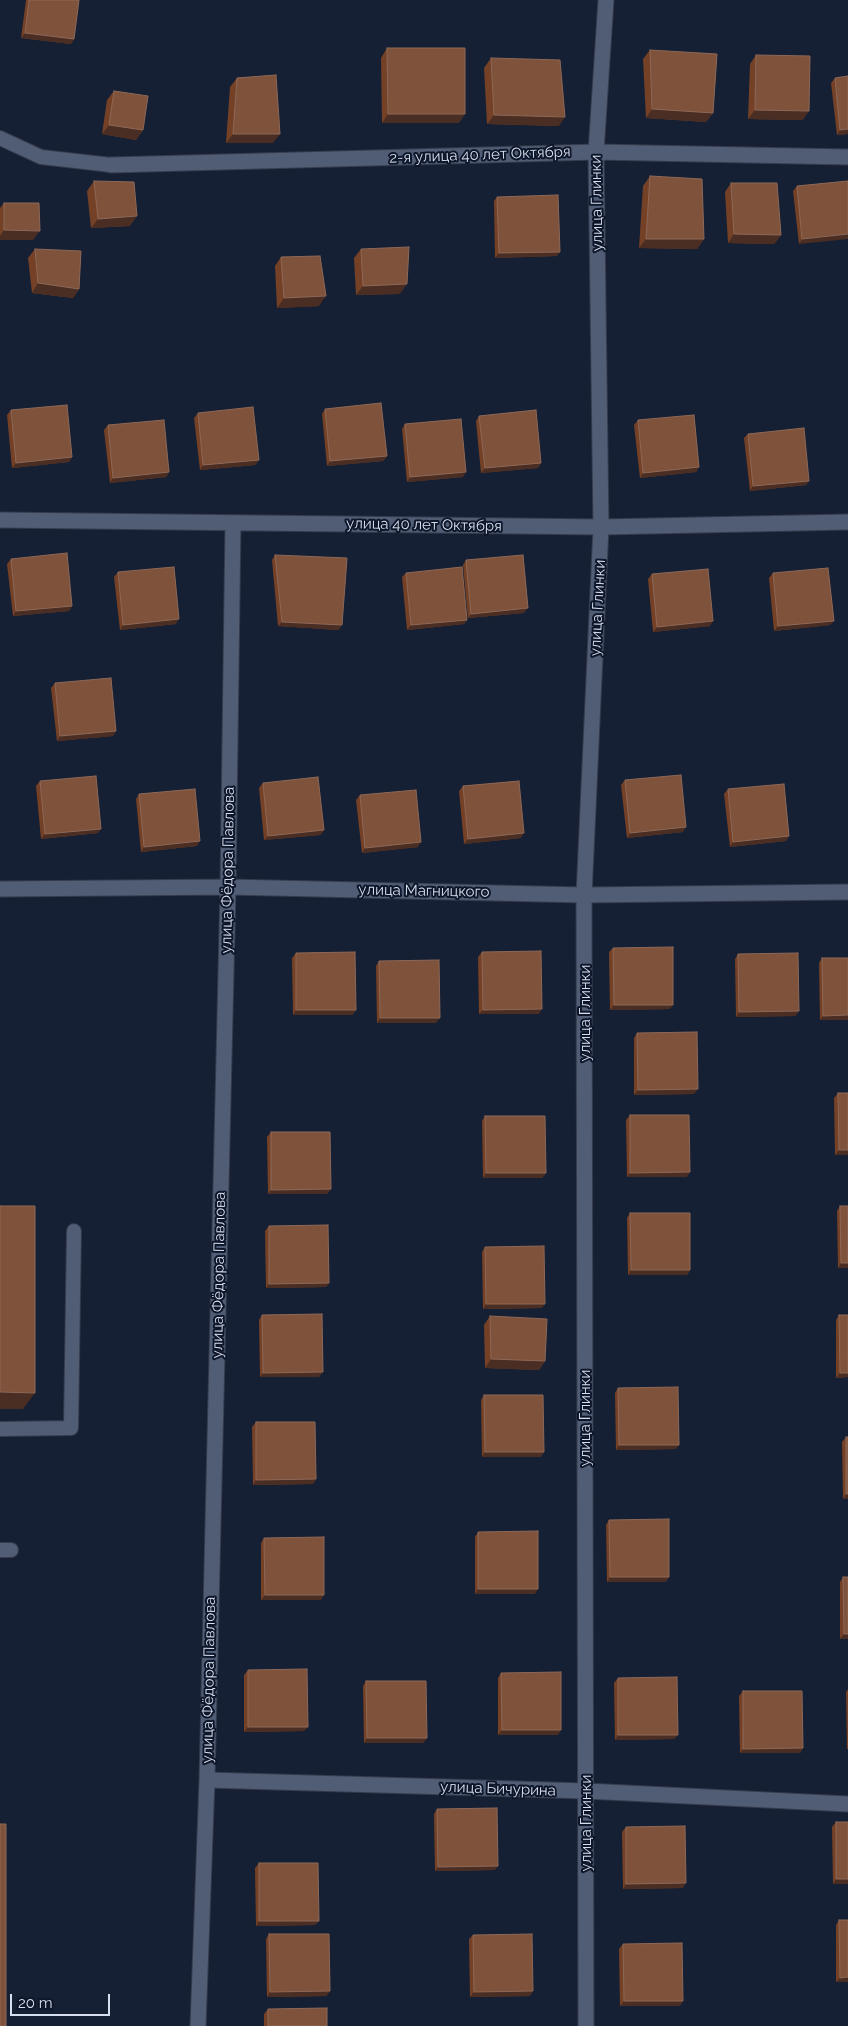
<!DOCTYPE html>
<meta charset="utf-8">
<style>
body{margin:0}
#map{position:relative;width:848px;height:2026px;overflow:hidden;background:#162034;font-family:Raleway,sans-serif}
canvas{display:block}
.scale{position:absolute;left:10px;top:1994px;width:100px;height:22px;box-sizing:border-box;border:2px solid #d7deed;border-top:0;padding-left:6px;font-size:15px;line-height:18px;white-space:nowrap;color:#d7deed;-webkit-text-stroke:4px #0d162a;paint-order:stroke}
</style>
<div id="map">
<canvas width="848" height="2026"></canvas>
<div class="scale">20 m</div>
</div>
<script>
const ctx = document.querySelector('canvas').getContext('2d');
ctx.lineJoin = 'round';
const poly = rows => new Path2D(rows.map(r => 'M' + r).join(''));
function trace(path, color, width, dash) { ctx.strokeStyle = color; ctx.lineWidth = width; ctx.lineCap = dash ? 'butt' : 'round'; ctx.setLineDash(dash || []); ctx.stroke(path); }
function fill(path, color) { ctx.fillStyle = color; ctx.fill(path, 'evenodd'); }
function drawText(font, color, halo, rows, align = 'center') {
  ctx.font = font + ' Raleway,sans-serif'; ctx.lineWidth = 4; ctx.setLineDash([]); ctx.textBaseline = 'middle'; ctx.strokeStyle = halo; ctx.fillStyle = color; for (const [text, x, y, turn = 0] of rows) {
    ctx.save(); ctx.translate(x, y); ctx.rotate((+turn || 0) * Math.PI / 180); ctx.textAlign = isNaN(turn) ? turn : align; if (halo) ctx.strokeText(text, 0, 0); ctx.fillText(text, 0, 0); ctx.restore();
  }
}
const lane = poly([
 [0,138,41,157,111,165],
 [0,1429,71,1428,74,1231],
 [0,1550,11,1550]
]);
const street = poly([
 [111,165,596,152,848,157],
 [0,520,601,527,848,522],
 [0,889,228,887,584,895,848,892],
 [207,1780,586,1791,848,1804],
 [198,2026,207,1780,228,887,233,523],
 [586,2026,584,895,601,527,596,152,606,0]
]);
trace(lane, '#363c4d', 16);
trace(street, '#363c4d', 17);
trace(lane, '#515d75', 14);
trace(street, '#515d75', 15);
fill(poly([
 [26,0,79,0,74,39,71,44,21,38],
 [387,48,459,123,382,123,381,58],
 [650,50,713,113,706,122,646,118,643,59],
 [756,55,803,120,748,119,750,64],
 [491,58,559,126,487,124,484,68],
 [848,76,848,134,837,135,831,83,835,78],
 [237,78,273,143,226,143,230,87],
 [114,91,143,130,136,140,102,134,107,100],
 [650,176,704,239,697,249,639,248,643,186],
 [94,181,130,226,91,228,87,191],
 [848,181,799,244,793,191,797,186],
 [731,183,781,235,774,244,728,243,725,192],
 [497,197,557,256,495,258,494,201],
 [4,203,33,240,0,240,0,208],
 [35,249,79,289,73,298,32,293,28,258],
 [361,249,400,294,356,295,354,258],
 [281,257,319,306,277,308,275,266],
 [325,409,387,456,383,461,327,466,322,414],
 [11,410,72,457,69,462,12,468,7,415],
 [198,413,259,460,255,465,200,470,194,418],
 [479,416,541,463,538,468,481,473,476,421],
 [638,420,699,467,696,472,640,478,634,425],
 [405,424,463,477,407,482,402,429],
 [108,425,169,472,166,477,110,483,104,430],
 [748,434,809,481,806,485,750,491,744,438],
 [275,555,339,630,278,626,272,560],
 [11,559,72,606,69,611,13,616,7,564],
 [466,560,524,613,468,618,463,565],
 [118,572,176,624,120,630,114,577],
 [406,573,467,620,464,624,407,630,402,577],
 [773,573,830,625,774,631,769,578],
 [652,574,710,626,653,632,648,579],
 [55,683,116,731,113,736,57,741,51,688],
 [625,780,683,832,627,838,621,785],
 [40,781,98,833,41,839,36,786],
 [263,783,324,830,320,835,264,840,259,788],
 [463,786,521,838,464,844,459,791],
 [728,789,789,836,786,841,730,847,724,794],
 [139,794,197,846,141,852,136,799],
 [360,795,418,847,362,853,356,800],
 [613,948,670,1009,610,1010,609,952],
 [482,952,539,1014,479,1014,478,957],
 [296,953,356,1010,352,1015,293,1015,292,958],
 [738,954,799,1011,795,1016,736,1017,735,959],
 [822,958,848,958,848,1020,820,1020,819,963],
 [379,961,436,1023,377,1023,376,966],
 [637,1033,694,1094,634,1095,634,1038],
 [838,1093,848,1093,848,1155,835,1155,834,1098],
 [630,1115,687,1177,627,1177,626,1120],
 [485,1116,546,1173,542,1178,483,1178,482,1121],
 [271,1132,331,1189,327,1194,268,1194,267,1137],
 [840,1206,848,1268,838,1268,837,1211],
 [630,1213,690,1270,687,1275,628,1275,627,1218],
 [269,1226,329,1283,326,1287,266,1288,265,1231],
 [485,1247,542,1308,483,1309,482,1252],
 [262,1315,319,1377,260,1377,259,1320],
 [839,1315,848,1377,836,1378,836,1320],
 [490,1316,545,1361,539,1370,485,1368,484,1325],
 [618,1388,676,1449,616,1450,615,1393],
 [484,1395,541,1457,482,1457,481,1400],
 [256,1422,316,1479,313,1484,253,1485,252,1427],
 [846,1437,848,1437,848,1499,843,1499,842,1442],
 [609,1520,666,1582,607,1582,606,1525],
 [478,1532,535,1594,475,1594,475,1537],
 [264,1538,321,1600,261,1600,261,1543],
 [843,1577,848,1639,840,1639,840,1582],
 [248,1670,304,1731,244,1732,244,1675],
 [501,1673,558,1735,498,1735,498,1678],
 [618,1678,674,1739,615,1740,614,1683],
 [366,1681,427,1738,423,1743,364,1743,363,1686],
 [848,1689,848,1749,847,1749,846,1692],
 [743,1691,803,1748,800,1753,740,1753,739,1696],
 [437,1809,498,1866,494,1870,435,1871,434,1814],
 [836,1822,848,1884,833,1884,832,1827],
 [626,1827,683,1888,623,1889,622,1832],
 [259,1863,319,1921,315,1925,256,1926,255,1868],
 [839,1920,848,1920,848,1982,836,1982,836,1925],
 [269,1934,330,1991,326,1996,267,1997,266,1939],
 [473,1935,530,1996,470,1997,469,1939],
 [623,1944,680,2006,620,2006,619,1949],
 [268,2009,327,2026,264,2026,264,2014]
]), '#744126');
fill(poly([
 [25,33,74,39,71,44,21,38],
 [652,109,713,113,706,122,646,118],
 [755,110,809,111,803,120,748,119],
 [388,114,465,114,459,123,382,123],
 [494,115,565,117,559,126,487,124],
 [109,125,143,130,136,140,102,134],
 [848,129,848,134,837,135,840,130],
 [233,134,280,134,273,143,226,143],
 [137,216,130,226,91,228,98,219],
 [4,230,40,231,33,240,0,240,0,236],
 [734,234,781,235,774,244,728,243],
 [848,234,848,239,799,244,802,239],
 [646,239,704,239,697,249,639,248],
 [560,252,557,256,495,258,499,253],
 [38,283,79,289,73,298,32,293],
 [407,284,400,294,356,295,363,286],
 [326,296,319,306,277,308,284,298],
 [387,456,383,461,327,466,330,461],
 [72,457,69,462,12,468,16,463],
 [259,460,255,465,200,470,203,465],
 [541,463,538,468,481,473,485,468],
 [699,467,696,472,640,478,643,473],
 [169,472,166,477,110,483,113,478],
 [466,472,463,477,407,482,410,477],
 [809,481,806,485,750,491,753,486],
 [72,606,69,611,13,616,16,611],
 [528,608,524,613,468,618,471,614],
 [179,619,176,624,120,630,123,625],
 [467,620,464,624,407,630,411,625],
 [713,621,710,626,653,632,657,627],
 [834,621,830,625,774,631,778,626],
 [282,622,342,625,339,630,278,626],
 [116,731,113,736,57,741,60,736],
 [686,827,683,832,627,838,630,833],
 [101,829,98,833,41,839,45,834],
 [324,830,320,835,264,840,268,836],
 [524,833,521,838,464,844,468,839],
 [789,836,786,841,730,847,733,842],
 [200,841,197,846,141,852,144,847],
 [421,842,418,847,362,853,365,848],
 [614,1005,673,1005,670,1009,610,1010],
 [542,1009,539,1014,479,1014,483,1010],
 [296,1010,356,1010,352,1015,293,1015],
 [799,1011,795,1016,736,1017,739,1012],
 [848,1015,848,1020,820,1020,823,1016],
 [380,1018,440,1018,436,1023,377,1023],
 [698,1089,694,1094,634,1095,638,1090],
 [839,1150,848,1150,848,1155,835,1155],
 [690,1172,687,1177,627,1177,630,1173],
 [486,1173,546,1173,542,1178,483,1178],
 [331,1189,327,1194,268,1194,271,1190],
 [841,1263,848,1263,848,1268,838,1268],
 [631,1270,690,1270,687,1275,628,1275],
 [329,1283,326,1287,266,1288,269,1284],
 [486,1304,545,1304,542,1308,483,1309],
 [491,1359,545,1361,539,1370,485,1368],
 [323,1372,319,1377,260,1377,263,1373],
 [840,1373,848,1373,848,1377,836,1378],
 [0,1392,35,1393,23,1409,0,1409],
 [619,1445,679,1445,676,1449,616,1450],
 [485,1452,544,1452,541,1457,482,1457],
 [316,1479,313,1484,253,1485,256,1480],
 [846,1494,848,1494,848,1499,843,1499],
 [610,1577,669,1577,666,1582,607,1582],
 [478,1589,538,1589,535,1594,475,1594],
 [265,1595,324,1595,321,1600,261,1600],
 [844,1634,848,1634,848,1639,840,1639],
 [248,1727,308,1727,304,1731,244,1732],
 [502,1730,561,1730,558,1735,498,1735],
 [618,1735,678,1735,674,1739,615,1740],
 [367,1738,427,1738,423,1743,364,1743],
 [803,1748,800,1753,740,1753,743,1749],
 [498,1866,494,1870,435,1871,438,1867],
 [836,1879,848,1879,848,1884,833,1884],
 [686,1883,683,1888,623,1889,626,1884],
 [259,1921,319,1921,315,1925,256,1926],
 [848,1977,848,1982,836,1982,840,1978],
 [330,1991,326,1996,267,1997,270,1992],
 [533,1991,530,1996,470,1997,474,1992],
 [624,2001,683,2001,680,2006,620,2006]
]), '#4a2d23');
const building = poly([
 [29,0,79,0,74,39,25,33,29,0],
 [387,48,465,48,465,114,388,114,387,48],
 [650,50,717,54,713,113,652,109,650,50],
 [756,55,810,56,809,111,755,110,756,55],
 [491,58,560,60,565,117,494,115,491,58],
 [276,75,280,134,233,134,237,78,276,75],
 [848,76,848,129,840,130,835,78,848,76],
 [114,91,148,96,143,130,109,125,114,91],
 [650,176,702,179,704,239,646,239,650,176],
 [94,181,134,182,137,216,98,219,94,181],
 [848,181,848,234,802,239,797,186,848,181],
 [731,183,777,183,781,235,734,234,731,183],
 [558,195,560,252,499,253,497,197,558,195],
 [4,203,39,203,40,231,4,230,4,203],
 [409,247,407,284,363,286,361,249,409,247],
 [35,249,81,251,79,289,38,283,35,249],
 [320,256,326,296,284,298,281,257,320,256],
 [381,403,387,456,330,461,325,409,381,403],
 [67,405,72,457,16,463,11,410,67,405],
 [253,407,259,460,203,465,198,413,253,407],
 [536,410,541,463,485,468,479,416,536,410],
 [694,415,699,467,643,473,638,420,694,415],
 [461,419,466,472,410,477,405,424,461,419],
 [164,420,169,472,113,478,108,425,164,420],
 [804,428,809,481,753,486,748,434,804,428],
 [67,553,72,606,16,611,11,559,67,553],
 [275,555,347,558,342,625,282,622,275,555],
 [523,555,528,608,471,614,466,560,523,555],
 [174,567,179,619,123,625,118,572,174,567],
 [462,567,467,620,411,625,406,573,462,567],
 [828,568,834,621,778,626,773,573,828,568],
 [708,569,713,621,657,627,652,574,708,569],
 [111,678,116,731,60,736,55,683,111,678],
 [681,775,686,827,630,833,625,780,681,775],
 [96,776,101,829,45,834,40,781,96,776],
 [318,777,324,830,268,836,263,783,318,777],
 [519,781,524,833,468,839,463,786,519,781],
 [784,784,789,836,733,842,728,789,784,784],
 [195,789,200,841,144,847,139,794,195,789],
 [416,790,421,842,365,848,360,795,416,790],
 [673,947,673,1005,614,1005,613,948,673,947],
 [541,951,542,1009,483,1010,482,952,541,951],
 [355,952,356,1010,296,1010,296,953,355,952],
 [798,953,799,1011,739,1012,738,954,798,953],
 [822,958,848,958,848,1015,823,1016,822,958],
 [439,960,440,1018,380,1018,379,961,439,960],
 [697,1032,698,1089,638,1090,637,1033,697,1032],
 [838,1093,848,1093,848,1150,839,1150,838,1093],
 [630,1115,689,1115,690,1172,630,1173,630,1115],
 [485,1116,545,1116,546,1173,486,1173,485,1116],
 [271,1132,330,1132,331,1189,271,1190,271,1132],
 [0,1206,35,1206,35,1393,0,1392,0,1206],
 [840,1206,848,1206,848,1263,841,1263,840,1206],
 [630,1213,690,1213,690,1270,631,1270,630,1213],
 [328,1225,329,1283,269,1284,269,1226,328,1225],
 [544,1246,545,1304,486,1304,485,1247,544,1246],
 [322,1314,323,1372,263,1373,262,1315,322,1314],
 [839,1315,848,1315,848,1373,840,1373,839,1315],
 [490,1316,547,1319,545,1361,491,1359,490,1316],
 [678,1387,679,1445,619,1445,618,1388,678,1387],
 [484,1395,543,1395,544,1452,485,1452,484,1395],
 [256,1422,315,1422,316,1479,256,1480,256,1422],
 [846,1437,848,1437,848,1494,846,1494,846,1437],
 [669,1519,669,1577,610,1577,609,1520,669,1519],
 [538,1531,538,1589,478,1589,478,1532,538,1531],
 [324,1537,324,1595,265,1595,264,1538,324,1537],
 [843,1577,848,1577,848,1634,844,1634,843,1577],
 [307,1669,308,1727,248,1727,248,1670,307,1669],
 [561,1672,561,1730,502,1730,501,1673,561,1672],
 [677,1677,678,1735,618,1735,618,1678,677,1677],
 [366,1681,426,1681,427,1738,367,1738,366,1681],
 [743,1691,802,1691,803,1748,743,1749,743,1691],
 [497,1808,498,1866,438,1867,437,1809,497,1808],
 [836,1822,848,1822,848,1879,836,1879,836,1822],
 [0,1824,6,1824,6,2026,0,2026,0,1824],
 [685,1826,686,1883,626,1884,626,1827,685,1826],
 [259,1863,318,1863,319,1921,259,1921,259,1863],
 [839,1920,848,1920,848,1977,840,1978,839,1920],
 [269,1934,329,1934,330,1991,270,1992,269,1934],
 [532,1934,533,1991,474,1992,473,1935,532,1934],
 [682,1943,683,2001,624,2001,623,1944,682,1943],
 [327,2008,327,2026,268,2026,268,2009,327,2008]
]);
fill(building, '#7f523b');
trace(building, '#8d6857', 1);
drawText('15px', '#d7deed', '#0d162a', [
 ["2-я улица 40 лет Октября",480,155,-2],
 ["улица Глинки",597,203,-91],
 ["улица 40 лет Октября",424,525,1],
 ["улица Глинки",598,608,-87],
 ["улица Фёдора Павлова",228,870,-89],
 ["улица Магницкого",424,891,1],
 ["улица Глинки",585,1013,-90],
 ["улица Фёдора Павлова",219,1275,-89],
 ["улица Глинки",585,1418,-90],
 ["улица Фёдора Павлова",209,1680,-89],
 ["улица Бичурина",498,1789,2],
 ["улица Глинки",586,1823,-90]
]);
</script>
